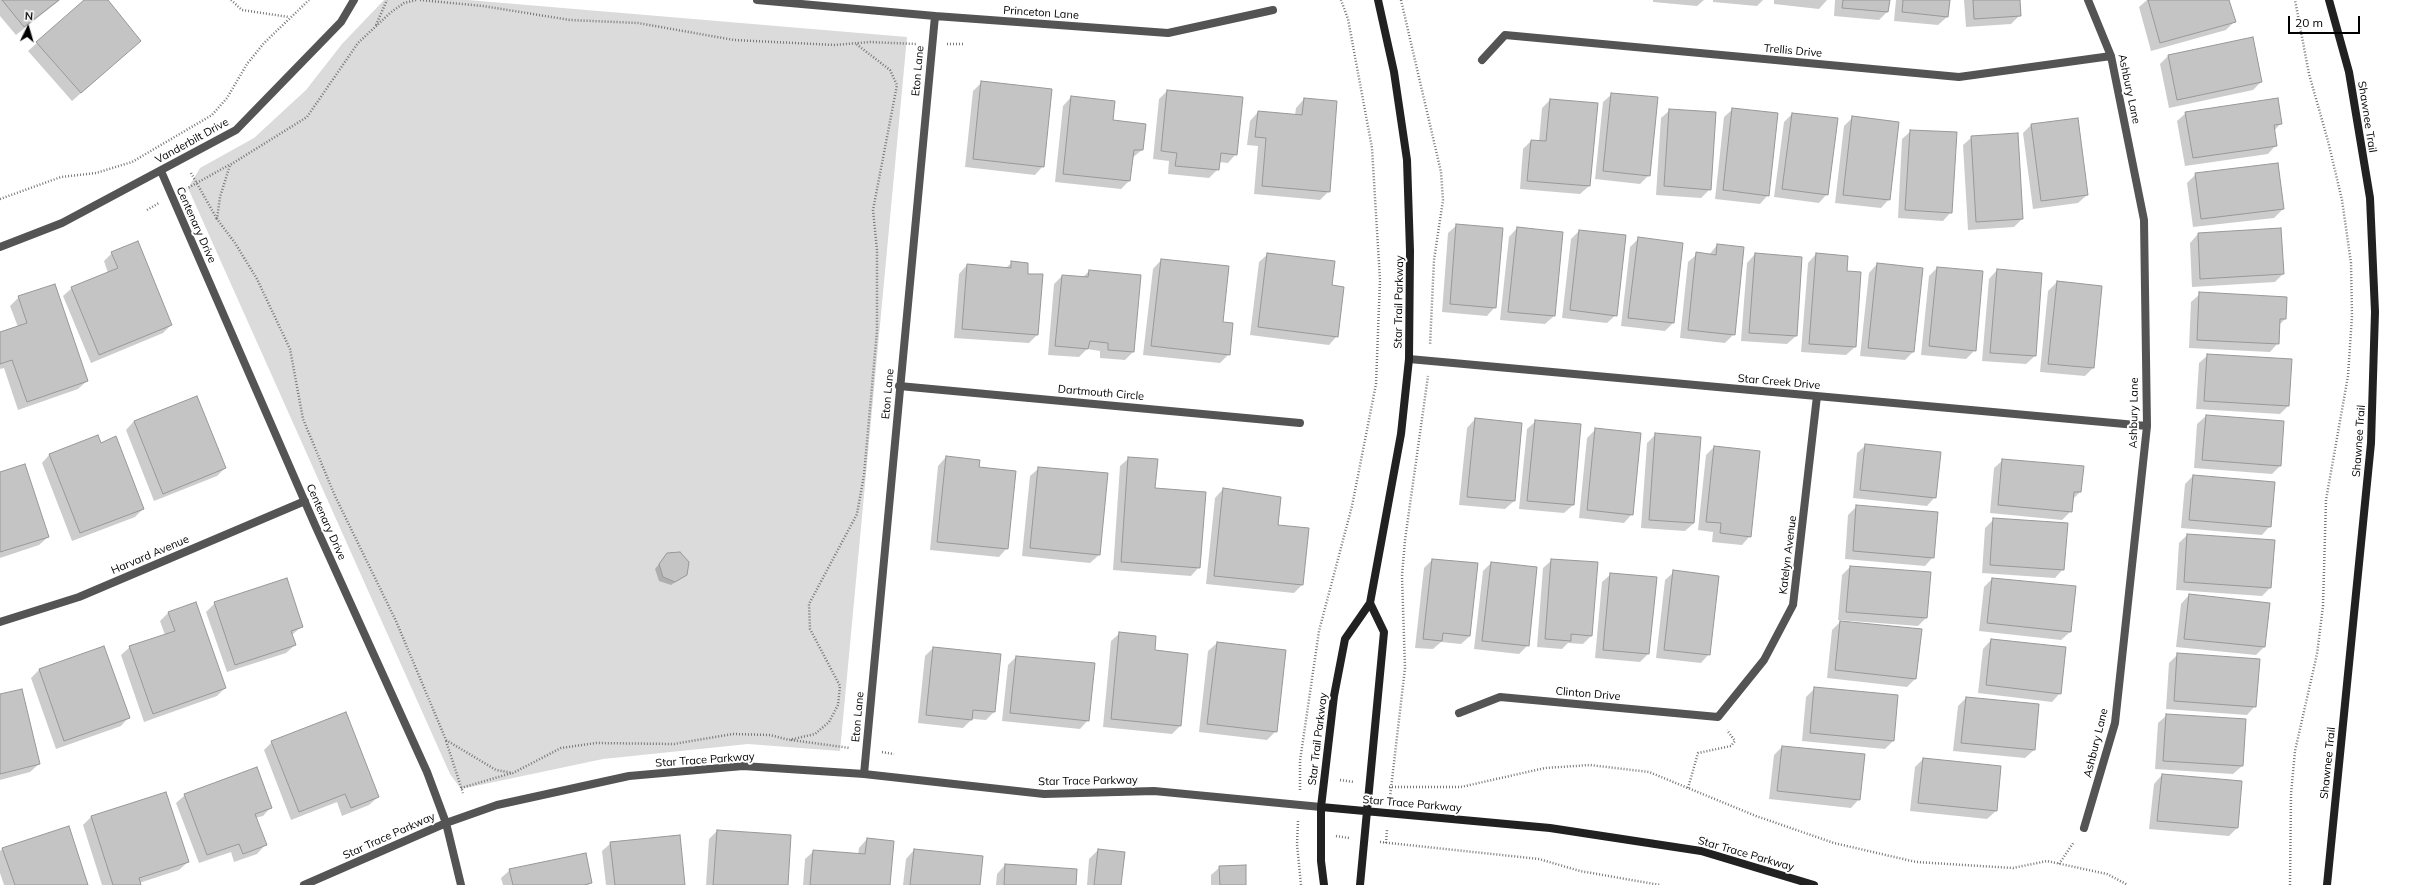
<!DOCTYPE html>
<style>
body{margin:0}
#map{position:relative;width:2426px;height:885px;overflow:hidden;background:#fff;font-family:Mulish,sans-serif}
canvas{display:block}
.north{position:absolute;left:8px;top:8px;width:40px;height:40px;-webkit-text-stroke:3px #fff;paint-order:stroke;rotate:5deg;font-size:11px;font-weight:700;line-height:16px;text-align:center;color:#000}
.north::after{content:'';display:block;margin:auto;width:14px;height:18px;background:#000;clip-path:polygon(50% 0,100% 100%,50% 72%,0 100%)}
.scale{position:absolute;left:2288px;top:16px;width:72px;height:18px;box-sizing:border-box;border:2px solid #000;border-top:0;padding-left:5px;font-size:12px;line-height:14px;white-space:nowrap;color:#000;-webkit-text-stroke:3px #fff;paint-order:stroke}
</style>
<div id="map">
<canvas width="2426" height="885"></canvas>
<div class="north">N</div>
<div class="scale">20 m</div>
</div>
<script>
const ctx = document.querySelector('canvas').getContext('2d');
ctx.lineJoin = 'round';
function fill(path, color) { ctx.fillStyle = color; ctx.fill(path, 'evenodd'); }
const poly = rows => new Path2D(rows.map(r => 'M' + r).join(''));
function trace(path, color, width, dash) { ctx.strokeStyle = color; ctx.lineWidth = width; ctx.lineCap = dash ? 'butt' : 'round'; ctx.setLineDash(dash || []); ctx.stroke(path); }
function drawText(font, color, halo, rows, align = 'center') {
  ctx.font = font + ' Mulish,sans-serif'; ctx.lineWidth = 4; ctx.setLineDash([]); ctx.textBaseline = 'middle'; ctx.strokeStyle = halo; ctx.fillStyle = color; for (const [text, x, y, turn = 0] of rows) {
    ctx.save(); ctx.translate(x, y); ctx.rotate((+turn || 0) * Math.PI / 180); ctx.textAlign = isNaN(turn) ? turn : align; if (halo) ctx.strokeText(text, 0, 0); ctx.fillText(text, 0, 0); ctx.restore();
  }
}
fill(poly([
 [384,0,468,0,907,37,840,751,748,744,603,759,461,789,450,774,188,188,200,168,254,138,306,90,342,44]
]), '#dbdbdb');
fill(poly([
 [0,0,60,0,16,35,0,16],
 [85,0,106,0,131,49,72,101,28,51],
 [1653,0,1704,0,1697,6,1653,2],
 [1713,0,1763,0,1757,6,1713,2],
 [1774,0,1827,0,1819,9,1774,4],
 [1835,0,1889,0,1887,12,1879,20,1834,16],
 [1896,0,1949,0,1947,17,1938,25,1894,21],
 [1964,0,2019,0,2020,15,2011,24,1966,27],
 [2147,0,2228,0,2234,22,2226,30,2151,51,2139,7],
 [2168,56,2261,82,2253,90,2169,108,2160,64],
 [982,82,1043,166,1035,175,965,167,973,91],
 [1167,91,1236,154,1228,163,1219,162,1218,169,1209,178,1168,174,1169,161,1153,159,1159,99],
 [1612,94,1649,175,1640,184,1595,179,1603,102],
 [1071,97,1112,121,1145,124,1142,150,1132,158,1129,181,1121,189,1055,182,1063,106],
 [1304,99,1329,191,1320,200,1254,194,1258,146,1247,145,1250,121,1258,112,1295,115,1296,108],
 [1550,100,1589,186,1580,194,1520,189,1523,149,1531,141,1539,142,1542,108],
 [1733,109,1768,195,1760,204,1715,199,1724,117],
 [1670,110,1710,189,1701,198,1656,195,1661,118],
 [2186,113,2281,123,2274,131,2276,145,2268,154,2185,166,2177,121],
 [1792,114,1827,194,1819,203,1774,197,1784,122],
 [1852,118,1889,199,1881,208,1835,203,1844,126],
 [2077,119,2087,195,2078,203,2033,209,2023,133,2031,125],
 [1911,131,1951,212,1943,221,1898,218,1902,139],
 [1972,137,2022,219,2014,227,1968,230,1963,145],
 [2196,174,2283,209,2274,218,2193,227,2187,183],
 [1457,225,1495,307,1487,316,1442,312,1448,233],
 [1517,228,1562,233,1554,316,1545,324,1500,320,1509,237],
 [2280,230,2283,274,2275,282,2192,287,2190,243,2198,234],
 [1579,231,1616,315,1607,323,1562,318,1571,239],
 [1639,238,1673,323,1665,331,1621,326,1630,247],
 [1717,245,1734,334,1725,343,1680,338,1688,262,1697,254,1709,255],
 [112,253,171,325,163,333,91,363,63,296,72,288,108,273,104,261],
 [1268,254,1331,286,1337,336,1329,345,1250,335,1259,262],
 [1755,254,1801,258,1796,336,1787,344,1741,341,1747,263],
 [1816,254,1846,272,1855,347,1846,355,1801,352,1808,263],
 [1161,260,1222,323,1229,354,1220,363,1143,355,1153,269],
 [1012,262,1026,275,1037,335,1029,343,954,338,959,274,967,265,1006,268],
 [1877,264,1913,352,1905,360,1860,356,1869,273],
 [1937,268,1975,350,1966,359,1921,355,1929,276],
 [1997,270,2035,356,2026,364,1982,361,1989,279],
 [1089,271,1140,276,1133,352,1125,360,1100,358,1100,351,1087,349,1079,357,1048,355,1054,284,1062,276,1082,278],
 [2057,282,2093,368,2085,376,2040,372,2048,291],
 [2200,294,2285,319,2279,325,2278,343,2270,352,2189,348,2191,302],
 [19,297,87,381,78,389,18,410,4,368,0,369,0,333,18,327,10,306],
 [2208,355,2288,406,2280,414,2196,409,2199,363],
 [196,397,225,468,217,476,154,501,126,430,134,421],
 [2206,416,2283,422,2280,466,2272,474,2194,468,2197,424],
 [1475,419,1521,424,1514,501,1505,509,1459,505,1467,428],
 [1536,421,1573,505,1564,513,1519,509,1527,429],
 [1596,429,1632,514,1624,523,1579,518,1587,438],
 [1656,434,1694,523,1685,531,1641,528,1647,443],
 [100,444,143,509,135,517,72,541,42,463,50,454],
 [1866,445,1935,497,1927,506,1853,498,1857,453],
 [1714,447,1750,536,1742,545,1712,542,1713,532,1698,530,1706,455],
 [946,457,978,468,1007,548,999,557,930,550,938,466],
 [1129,458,1154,489,1199,567,1191,576,1113,570,1120,466],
 [2003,460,2080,492,2072,500,2071,511,2062,520,1990,513,1994,468],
 [1039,468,1099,555,1090,563,1022,556,1030,476],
 [0,473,48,537,39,545,0,558],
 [2193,476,2270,526,2262,535,2181,528,2185,484],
 [1223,489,1277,526,1302,585,1294,593,1206,584,1215,498],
 [1857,506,1933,557,1925,566,1845,559,1848,515],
 [1994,519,2063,569,2055,578,1982,573,1985,528],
 [2187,535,2270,588,2262,596,2176,590,2179,543],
 [667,554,686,575,671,585,659,581,655,569],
 [1432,560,1470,636,1461,644,1441,642,1433,649,1415,648,1424,568],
 [1552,560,1591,636,1583,644,1568,643,1562,649,1537,647,1543,568],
 [1491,563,1528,645,1519,654,1474,649,1483,571],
 [1850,567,1926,618,1918,626,1838,620,1842,575],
 [1674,572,1709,654,1701,663,1656,658,1665,580],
 [1611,574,1656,578,1648,654,1640,662,1595,658,1602,582],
 [1992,579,2070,632,2061,640,1979,631,1984,587],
 [2189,595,2269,604,2264,647,2256,655,2176,647,2181,604],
 [215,603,302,626,292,635,295,645,286,653,227,672,206,612],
 [169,612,225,688,217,696,144,722,121,655,130,647,165,635,160,621],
 [1841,621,1841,622,1915,679,1907,687,1827,678,1832,630],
 [1120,633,1154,651,1180,726,1172,734,1103,727,1111,641],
 [1991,640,2060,693,2052,702,1978,693,1983,649],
 [1217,643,1285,651,1276,731,1267,740,1199,732,1208,651],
 [104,647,129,717,121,726,56,749,31,678,39,670],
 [933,648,1000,655,994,712,986,720,972,719,963,728,918,723,925,656],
 [2178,654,2255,706,2247,715,2166,709,2169,663],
 [1016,657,1088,720,1080,729,1002,721,1008,665],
 [1815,688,1893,741,1885,749,1802,741,1806,697],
 [0,695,39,764,30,772,0,780],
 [1966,698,2034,750,2025,758,1953,751,1958,706],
 [2167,715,2242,766,2233,774,2155,769,2158,723],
 [272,742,378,797,369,805,342,816,337,802,291,820,264,750],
 [1782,747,1859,799,1851,808,1769,799,1774,755],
 [1923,759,1996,811,1987,819,1910,811,1915,767],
 [2162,775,2237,828,2229,836,2149,829,2154,784],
 [165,793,188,862,179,870,139,883,140,885,102,885,83,825,91,817],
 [185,795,271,807,263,816,255,818,265,845,257,854,234,862,231,852,199,863,176,803],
 [717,831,787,885,706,885,709,839],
 [867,839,889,885,803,885,805,859,814,851,858,855,859,848],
 [611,843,684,885,606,885,602,851],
 [3,848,87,885,4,885,0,873,0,851],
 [914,850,979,885,903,885,906,859],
 [1098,850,1120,885,1087,885,1089,859],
 [1005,865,1075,885,996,885,997,874],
 [1220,867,1245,885,1211,885,1211,875],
 [510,870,591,882,588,885,503,885,501,878]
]), '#0003');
const building = poly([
 [2,0,59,0,24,27,2,0],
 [84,0,108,0,141,41,81,93,36,42,84,0],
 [1843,0,1890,0,1888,12,1842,8,1843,0],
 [1903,0,1950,0,1948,17,1902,12,1903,0],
 [1973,0,2020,0,2021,16,1974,19,1973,0],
 [2148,0,2229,0,2236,22,2160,43,2148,0],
 [2253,37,2262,82,2177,100,2168,55,2253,37],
 [981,81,1052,89,1044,167,973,159,981,81],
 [1167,90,1243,97,1237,155,1221,153,1219,170,1175,166,1177,153,1161,151,1167,90],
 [1611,93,1658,97,1650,176,1603,171,1611,93],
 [1071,96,1115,101,1113,120,1146,124,1143,150,1134,150,1130,181,1063,174,1071,96],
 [1304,98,1337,101,1330,192,1262,186,1266,138,1255,137,1258,111,1302,115,1304,98],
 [2278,98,2282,124,2274,125,2277,146,2193,158,2185,112,2278,98],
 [1550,99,1598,103,1590,186,1527,181,1531,140,1546,141,1550,99],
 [1732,108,1778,113,1769,196,1723,190,1732,108],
 [1669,109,1716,112,1711,190,1664,186,1669,109],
 [1792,113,1838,118,1828,195,1782,189,1792,113],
 [1852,116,1899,122,1890,200,1843,195,1852,116],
 [2078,118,2088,195,2041,201,2031,124,2078,118],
 [1910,130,1957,132,1952,213,1905,210,1910,130],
 [2018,133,2023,219,1976,222,1971,136,2018,133],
 [2278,163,2284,209,2201,219,2195,173,2278,163],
 [1456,224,1503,228,1496,308,1450,304,1456,224],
 [1517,227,1563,232,1555,316,1508,312,1517,227],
 [2281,228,2284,274,2200,279,2198,233,2281,228],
 [1579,230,1626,235,1617,316,1570,310,1579,230],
 [1638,237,1683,243,1674,323,1628,318,1638,237],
 [138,241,172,325,99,355,71,287,118,268,111,252,138,241],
 [1717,244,1744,247,1735,335,1688,330,1696,252,1716,255,1717,244],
 [1267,253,1335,261,1332,285,1344,287,1338,337,1258,327,1267,253],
 [1755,253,1802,257,1797,336,1749,333,1755,253],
 [1816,253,1848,256,1847,271,1861,272,1856,347,1809,344,1816,253],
 [1161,259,1229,266,1223,322,1233,323,1230,355,1151,346,1161,259],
 [1011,261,1028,263,1028,274,1043,274,1038,335,962,329,967,264,1011,268,1011,261],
 [1877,263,1923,268,1914,352,1868,348,1877,263],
 [1937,267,1983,271,1976,351,1929,346,1937,267],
 [1997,269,2042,273,2036,356,1990,353,1997,269],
 [1089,270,1141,275,1134,352,1108,350,1108,343,1090,341,1088,349,1055,346,1062,275,1088,277,1089,270],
 [2057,281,2102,286,2094,368,2048,364,2057,281],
 [55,284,88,381,27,402,12,360,0,364,0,332,27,323,18,296,55,284],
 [2199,292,2287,297,2286,319,2280,319,2279,344,2197,340,2199,292],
 [2207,354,2292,359,2289,406,2204,401,2207,354],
 [197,396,226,468,163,494,134,421,197,396],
 [2206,415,2284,421,2281,466,2202,460,2206,415],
 [1475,418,1522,423,1515,501,1467,497,1475,418],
 [1535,420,1581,424,1574,505,1527,501,1535,420],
 [1595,428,1641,433,1633,515,1587,510,1595,428],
 [1655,433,1701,437,1694,523,1649,520,1655,433],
 [98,435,101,443,116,436,144,509,80,533,49,454,98,435],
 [1865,444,1941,452,1936,498,1860,490,1865,444],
 [1714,446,1760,451,1751,537,1720,533,1721,523,1706,522,1714,446],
 [946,456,980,460,979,467,1016,471,1008,549,937,542,946,456],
 [1128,457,1158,459,1155,488,1206,492,1200,568,1121,562,1128,457],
 [2002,459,2084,466,2081,492,2074,492,2072,512,1998,505,2002,459],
 [25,464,49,537,0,552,0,472,25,464],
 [1038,467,1108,473,1100,555,1030,548,1038,467],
 [2193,475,2275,482,2271,527,2189,520,2193,475],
 [1223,488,1281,497,1278,525,1309,528,1303,585,1214,576,1223,488],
 [1856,505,1938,512,1934,558,1853,551,1856,505],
 [1993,518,2068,523,2064,570,1990,565,1993,518],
 [2187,534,2275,540,2271,588,2184,582,2187,534],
 [680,552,689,562,687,575,675,582,663,577,659,564,667,553,680,552],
 [1432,559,1478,563,1470,636,1443,633,1442,641,1423,639,1432,559],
 [1551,559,1598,562,1592,636,1571,634,1571,641,1545,639,1551,559],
 [1491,562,1537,567,1529,646,1482,641,1491,562],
 [1850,566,1931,572,1927,618,1846,612,1850,566],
 [1673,570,1719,576,1710,655,1664,650,1673,570],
 [1610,573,1657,577,1649,654,1603,650,1610,573],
 [287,578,303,627,291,631,296,645,235,665,214,602,287,578],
 [1992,578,2076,586,2071,632,1987,623,1992,578],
 [2189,594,2270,603,2265,647,2184,639,2189,594],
 [196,602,226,688,153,714,129,646,175,631,168,612,196,602],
 [1840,621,1922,629,1916,679,1835,670,1840,621],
 [1119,632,1156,636,1155,650,1188,654,1181,726,1111,719,1119,632],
 [1991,639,2066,647,2061,694,1986,685,1991,639],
 [1217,642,1286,650,1277,732,1207,724,1217,642],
 [104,646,130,718,64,741,39,669,104,646],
 [933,647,1001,654,995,712,973,710,972,720,926,715,933,647],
 [2177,653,2260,659,2256,707,2174,701,2177,653],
 [1016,656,1095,663,1089,721,1010,713,1016,656],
 [1814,687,1898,695,1894,741,1810,733,1814,687],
 [22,689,40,764,0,774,0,694,22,689],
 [1966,697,2039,704,2035,750,1961,743,1966,697],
 [346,712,379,797,351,808,345,794,299,812,271,741,346,712],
 [2166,714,2246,719,2243,766,2163,761,2166,714],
 [1782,746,1865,754,1860,800,1777,791,1782,746],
 [1923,758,2001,766,1997,811,1918,803,1923,758],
 [257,767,272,808,255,814,267,845,243,854,239,844,207,855,184,794,257,767],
 [2162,774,2242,781,2238,828,2157,821,2162,774],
 [166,792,189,862,139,878,141,885,113,885,91,816,166,792],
 [69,826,88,885,15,885,2,848,69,826],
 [717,830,791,835,788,885,713,885,717,830],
 [680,835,685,885,615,885,610,842,680,835],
 [867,838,894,841,890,885,810,885,813,850,865,854,867,838],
 [914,849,983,856,980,885,910,885,914,849],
 [1098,849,1125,852,1121,885,1094,885,1098,849],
 [586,853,592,883,584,885,513,885,509,869,586,853],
 [1005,864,1077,869,1076,885,1004,885,1005,864],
 [1246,865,1246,885,1220,885,1219,866,1246,865]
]);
fill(building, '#c4c4c4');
trace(building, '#989898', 1);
trace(poly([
 [231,0,242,10,289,17],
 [416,0,404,3,390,13,358,43,307,117,230,165,220,197,217,219,235,243,257,279,290,349,303,419,335,496,396,621,446,740,496,770,513,773,561,748,596,743,674,744,733,734,770,735,789,740,815,734,829,722,838,705,840,686,810,629,809,604,857,514,864,475,877,331,877,250,873,210,897,85,890,70,855,43],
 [420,0,483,6,570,20,638,23,734,40,835,45,870,42,916,44],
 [1401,0,1441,172,1443,200,1434,260,1430,345],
 [376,25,387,0],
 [947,44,963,44],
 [191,173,217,219],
 [186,189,229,165],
 [0,199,61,177,96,173,132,162,212,115,227,98,247,64,264,43,309,0],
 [147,210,159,203],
 [791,740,850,748],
 [446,741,463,793],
 [882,752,894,754],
 [1340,780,1354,782],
 [1389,787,1461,787,1545,768,1590,765,1649,772,1756,816,1834,843,1916,862,2013,868,2047,861,2107,874,2128,885],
 [461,788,512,773],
 [1688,788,1698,753,1731,746,1735,741,1727,730],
 [1300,790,1300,761,1319,631,1352,506,1376,384,1380,280,1372,148,1348,19,1341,0],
 [1390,797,1405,668,1402,576,1405,540,1428,376],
 [1298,821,1297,844,1301,885],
 [1336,836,1349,838],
 [1380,842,1539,859,1580,871,1660,885],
 [1386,843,1387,830],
 [2059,864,2074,842],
 [2290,885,2291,794,2295,751,2317,654,2323,606,2326,500,2348,376,2352,316,2351,263,2342,200,2328,141,2309,74,2295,0]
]), '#767676', 2.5, [1, 2]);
trace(poly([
 [757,0,935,16,1168,33,1273,10],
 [1482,60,1505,35,1959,77,2111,56],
 [161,171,315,525,427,772,446,823,461,885],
 [0,247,62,223,236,130,341,22,354,0],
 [1409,359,2147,426],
 [899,386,1300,423],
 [0,622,79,597,305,501],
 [1459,713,1500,697,1718,717,1764,660,1793,605,1817,396],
 [864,774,935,16],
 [2084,828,2115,723,2147,426,2144,220,2111,56,2088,0],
 [304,885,446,823,497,805,629,776,743,766,864,774,1044,794,1154,791,1321,807]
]), '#545454', 8);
trace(poly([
 [1321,807,1550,828,1701,851,1814,885],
 [1324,885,1321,861,1321,807,1334,696,1345,639,1370,603,1401,434,1409,359,1410,251,1407,160,1394,72,1378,0],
 [1360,885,1384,632,1370,603],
 [2327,885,2371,443,2375,312,2370,198,2349,72,2329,0]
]), '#212121', 8);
drawText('11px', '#000', '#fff', [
 ["Princeton Lane",1041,13,4],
 ["Trellis Drive",1793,51,5],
 ["Eton Lane",918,71,-85],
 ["Ashbury Lane",2129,89,78],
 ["Shawnee Trail",2367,117,81],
 ["Vanderbilt Drive",192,141,-29],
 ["Centenary Drive",196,225,66],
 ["Star Trail Parkway",1399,302,-89],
 ["Star Creek Drive",1779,382,5],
 ["Dartmouth Circle",1101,393,5],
 ["Eton Lane",888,394,-85],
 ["Ashbury Lane",2134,413,-89],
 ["Shawnee Trail",2359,441,-86],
 ["Centenary Drive",326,522,66],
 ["Harvard Avenue",150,555,-23],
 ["Katelyn Avenue",1788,555,-83],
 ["Clinton Drive",1588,694,5],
 ["Eton Lane",858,717,-85],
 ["Star Trail Parkway",1318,739,-83],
 ["Ashbury Lane",2096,743,-76],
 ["Star Trace Parkway",705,760,-4],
 ["Shawnee Trail",2328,763,-84],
 ["Star Trace Parkway",1088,781,-1],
 ["Star Trace Parkway",1412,804,5],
 ["Star Trace Parkway",389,836,-24],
 ["Star Trace Parkway",1746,854,16]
]);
</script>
